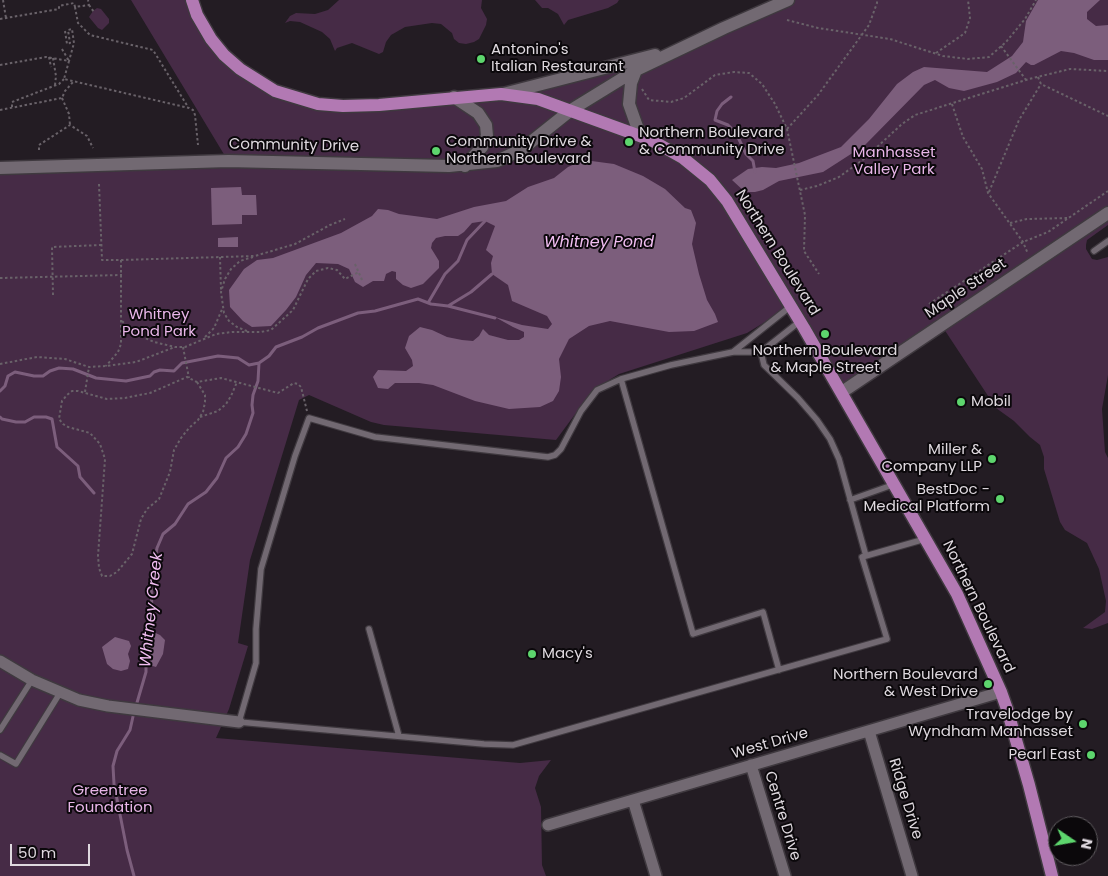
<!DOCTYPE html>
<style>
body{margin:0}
#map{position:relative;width:1108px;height:876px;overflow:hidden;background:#231c23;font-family:Poppins,sans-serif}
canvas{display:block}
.north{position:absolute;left:1048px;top:816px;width:50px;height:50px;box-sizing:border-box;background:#0b080b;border:1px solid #605c60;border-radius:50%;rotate:102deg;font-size:14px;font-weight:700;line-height:20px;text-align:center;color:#dfd9df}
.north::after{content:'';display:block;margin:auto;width:18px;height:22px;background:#5dd56d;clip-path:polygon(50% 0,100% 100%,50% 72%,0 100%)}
.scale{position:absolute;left:10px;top:844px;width:80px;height:22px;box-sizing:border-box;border:2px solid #dfd9df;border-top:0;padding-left:6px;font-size:15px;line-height:18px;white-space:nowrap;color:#dfd9df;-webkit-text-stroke:4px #0b080b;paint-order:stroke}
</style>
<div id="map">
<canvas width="1108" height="876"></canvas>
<div class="north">N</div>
<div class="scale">50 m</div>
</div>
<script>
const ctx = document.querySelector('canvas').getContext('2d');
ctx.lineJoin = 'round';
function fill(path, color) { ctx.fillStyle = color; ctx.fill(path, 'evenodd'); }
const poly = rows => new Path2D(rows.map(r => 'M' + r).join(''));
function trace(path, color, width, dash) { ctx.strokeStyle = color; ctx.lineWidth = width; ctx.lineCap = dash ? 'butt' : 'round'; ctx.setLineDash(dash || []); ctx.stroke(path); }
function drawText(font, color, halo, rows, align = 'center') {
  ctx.font = font + ' Poppins,sans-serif'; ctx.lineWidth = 4; ctx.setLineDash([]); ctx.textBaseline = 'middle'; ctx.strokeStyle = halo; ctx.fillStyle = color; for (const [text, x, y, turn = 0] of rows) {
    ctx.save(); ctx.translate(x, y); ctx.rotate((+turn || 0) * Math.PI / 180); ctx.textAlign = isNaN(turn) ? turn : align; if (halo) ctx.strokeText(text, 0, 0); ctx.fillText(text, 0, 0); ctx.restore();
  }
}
fill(poly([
 [131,0,192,0,197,15,240,69,318,104,501,94,682,48,788,0,1108,0,1108,225,1087,240,1086,245,1086,249,1092,259,1097,260,1108,257,1108,375,1102,409,1105,452,1108,458,1108,623,1092,629,1083,628,1105,612,1106,601,1099,569,1087,543,1065,530,1060,522,1044,469,1044,457,1040,445,1030,437,1014,421,996,408,942,326,842,392,791,306,747,333,619,374,593,390,556,440,384,425,371,422,309,395,299,400,250,560,238,643,248,646,229,709,216,738,520,763,551,760,539,776,535,788,541,807,542,865,546,876,0,876,0,168,228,161],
 [339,0,482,0,481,8,487,19,486,25,479,39,474,42,466,44,459,43,454,39,452,33,441,24,432,23,405,27,391,35,386,42,383,52,379,54,352,43,337,48,335,51,330,39,322,32,300,22,290,21,285,23,290,16,296,13,315,14,328,10],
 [535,0,619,0,617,3,608,8,568,20,564,25,558,14,548,8,542,8],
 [97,8,101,9,109,19,109,23,102,30,98,28,89,17,93,11]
]), '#462b46');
fill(poly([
 [1038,0,1100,0,1087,12,1087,19,1096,26,1108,25,1108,60,1094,60,1074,53,1061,51,1034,65,1031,65,1026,62,1016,73,997,82,964,91,949,88,935,80,924,85,865,145,823,172,779,181,763,190,755,192,745,192,732,180,748,169,762,167,776,168,799,163,841,147,869,119,897,84,913,72,924,67,987,72,1012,56,1023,42,1026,21],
 [584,160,614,164,643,176,665,189,685,208,691,210,696,223,692,244,699,274,707,300,715,314,718,322,694,331,669,332,610,321,589,326,569,339,559,359,561,377,559,391,553,401,540,407,509,409,475,401,433,385,419,383,395,383,388,389,378,388,373,377,378,370,406,371,413,366,412,360,405,348,409,336,420,327,432,330,447,337,462,340,473,341,479,336,483,329,489,335,508,340,519,340,524,337,524,332,513,327,495,317,522,325,548,329,552,324,547,316,512,301,508,285,492,274,491,263,493,256,486,250,495,226,485,221,472,223,464,232,458,236,445,236,436,238,432,243,431,248,439,261,439,268,423,284,411,288,403,285,396,279,396,272,392,271,386,274,384,281,373,281,363,287,355,282,349,269,338,264,316,263,306,275,296,297,286,310,271,326,252,327,243,321,230,307,229,290,244,269,257,260,273,258,341,233,372,216,378,209,388,210,399,214,437,219,474,207,506,201,528,187,554,178,568,167],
 [241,187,242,195,256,195,257,215,242,215,242,224,212,225,211,188],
 [238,237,238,247,218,247,218,238],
 [151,631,160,635,165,640,163,654,156,667,146,664,140,648],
 [115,637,129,641,131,646,128,654,130,661,128,669,121,671,113,669,107,664,102,647]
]), '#7c5e7c');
trace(poly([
 [731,97,722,104,717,111,715,120,728,125,736,133,746,154,753,161,755,172],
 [428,303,445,274,458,261,467,240,485,221],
 [448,306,495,318],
 [0,391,5,386,8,376,15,372,34,376,43,376,50,371,59,368,73,369,96,378,126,381,150,376,154,372,160,370,174,371,182,363,218,356,238,358,249,365,259,363,269,356,276,347,302,337,318,328,358,313,375,311,418,299,431,304,448,306,471,292,492,274],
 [0,417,2,419,16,422,25,422,34,417,46,417,52,419,57,447,78,466,80,477,94,493],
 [151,636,152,611,151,583,157,548,163,534,175,524,188,504,206,492,217,478,226,458,238,447,246,434,253,413,252,405,253,395,258,381,259,363],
 [136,706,146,672,146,661],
 [134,712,130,730,117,751,113,766,114,784,127,850,134,876]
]), '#7c5e7c', 3);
const service = poly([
 [1094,251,1108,241],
 [799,322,761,352,733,352,671,365,621,379,597,390,581,411,561,449,555,455,548,457,375,437,309,418,295,456,261,569,256,629,256,663,239,722,484,744,513,745,887,639,862,557,925,539],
 [733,352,791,306],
 [761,352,764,365,798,398,817,420,830,439,839,459,866,556],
 [621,379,693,634,763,612,779,670],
 [850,500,895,484],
 [369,629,399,736],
 [0,730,32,680],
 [0,755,16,764,60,693]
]);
const minor = poly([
 [0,661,32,680,79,700,108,706,239,722],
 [869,731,912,876],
 [751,765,785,876],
 [633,800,656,876],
 [548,825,1001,692]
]);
const tertiary = poly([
 [842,392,1108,213]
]);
const secondary = poly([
 [636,70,631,83,629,104,640,135],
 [503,94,655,55],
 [454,97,478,113,486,125,487,136,482,147,465,166],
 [0,168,228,161,449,166,497,161,521,150,571,110,636,70,724,28,788,0]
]);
const primary = poly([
 [192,0,197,15,211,39,224,55,240,69,275,91,318,104,343,106,379,105,501,94,538,99,651,140,683,158,710,180,727,201,804,328,957,594,1001,692,1007,709,1029,785,1052,876]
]);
trace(service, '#3f393f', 8);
trace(minor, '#3f393f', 14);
trace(tertiary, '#3f393f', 15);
trace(secondary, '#3f393f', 15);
trace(primary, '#3f393f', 15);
trace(poly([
 [3,0,6,18],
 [89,5,94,12],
 [75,7,78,23,90,35,153,50,188,107],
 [0,19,59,9,59,6,74,3,75,7,89,5,88,0],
 [787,20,818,28,890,39,943,56,968,59,989,57,1006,42,1025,19,1036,0],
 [65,31,67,44,70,43,68,30,72,29,74,43,69,61],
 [1001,46,1026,80],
 [62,49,69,61],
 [936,53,965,33,970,18,968,0],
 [49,57,51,67],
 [53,58,56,76,55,85],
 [0,65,46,57,69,61,64,79,189,108,193,110,195,115,198,145],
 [1038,77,1041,84,1108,116],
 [642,89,649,100,671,102,684,98,715,75,734,72,749,73,762,84,775,104,787,129,805,215,804,251,819,274],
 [62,98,69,114,70,125],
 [952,104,963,137,982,169,988,193,1023,242,1028,254],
 [12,107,12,102,59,84,64,79],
 [0,110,62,98,65,91,73,82],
 [787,129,818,95,869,25,877,3,877,0],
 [39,150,39,145,70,125,87,136,93,148],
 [99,184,102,260,121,260,121,344,118,352,106,366],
 [800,190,817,186,839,177,864,159,902,124,915,115,1029,79,1070,69,1108,71],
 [989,192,1019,120,1041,84],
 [1010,223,1027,219,1068,218],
 [220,257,221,290],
 [121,260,255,256,295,244,330,225,345,219],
 [355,264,362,280],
 [0,278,122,275],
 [53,295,52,247,101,245],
 [929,304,1023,242,1048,232,1108,191],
 [122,321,134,333,154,342,175,347,185,347,216,334,232,332,261,332,271,330,293,310,308,279,316,271,328,268,337,270,345,279,359,272],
 [247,331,237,327,229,321,224,313,221,292,225,279,231,269,240,261,253,257],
 [205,337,214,328,223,307],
 [183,347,189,378],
 [0,364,37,357,65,359,89,367,106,366,136,362,175,347],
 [197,382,205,395,205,402,203,412,198,420,189,428,181,438,174,450,170,472,159,499,147,509,141,519,132,554,117,572,110,576,102,576,99,568,98,556,105,459,100,444,90,433,68,427,63,424,59,419,62,401,67,395,72,391,78,391,107,399,125,398,150,393,187,377,197,382,221,378,278,393,294,383,298,384,301,387,307,411],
 [85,392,89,367],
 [200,417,218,411,226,404,231,396,237,382]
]), '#696269', 2, [2.5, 2.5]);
trace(service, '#726972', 5.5);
trace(minor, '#726972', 11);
trace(tertiary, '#726972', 12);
trace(secondary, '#726972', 12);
trace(primary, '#b279b3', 12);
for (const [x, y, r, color] of [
 [481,59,5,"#5dd56d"],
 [629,142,5,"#5dd56d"],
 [436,151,5,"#5dd56d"],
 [825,334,5,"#5dd56d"],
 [961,402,5,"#5dd56d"],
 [992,459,5,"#5dd56d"],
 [1000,499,5,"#5dd56d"],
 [532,654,5,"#5dd56d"],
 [988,684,5,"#5dd56d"],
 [1083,724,5,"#5dd56d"],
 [1091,755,5,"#5dd56d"]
]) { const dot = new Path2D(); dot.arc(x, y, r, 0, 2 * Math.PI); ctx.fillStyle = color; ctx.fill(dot); trace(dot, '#0b080b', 2); }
drawText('15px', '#dfd9df', '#0b080b', [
 ["Antonino's",491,50],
 ["Italian Restaurant",491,67],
 ["Northern Boulevard",639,133],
 ["& Community Drive",639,150],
 ["Community Drive &",446,142],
 ["Northern Boulevard",446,159],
 ["Northern Boulevard",825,351,"center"],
 ["& Maple Street",825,368,"center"],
 ["Mobil",971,402],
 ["Miller &",982,450,"right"],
 ["Company LLP",982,467,"right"],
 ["BestDoc -",990,490,"right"],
 ["Medical Platform",990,507,"right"],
 ["Macy's",542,654],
 ["Northern Boulevard",978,675,"right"],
 ["& West Drive",978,692,"right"],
 ["Travelodge by",1073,715,"right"],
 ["Wyndham Manhasset",1073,732,"right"],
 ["Pearl East",1081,755,"right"]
], 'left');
drawText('15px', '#dfd9df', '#0b080b', [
 ["Community Drive",294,146,1],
 ["Northern Boulevard",777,253,58],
 ["Maple Street",966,289,-34],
 ["Northern Boulevard",978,607,64],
 ["West Drive",770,744,-16],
 ["Ridge Drive",905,799,73],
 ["Centre Drive",782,816,73]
]);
drawText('15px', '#e9b6e9', '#0b080b', [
 ["Manhasset",894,153],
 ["Valley Park",894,170],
 ["Whitney",159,315],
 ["Pond Park",159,332],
 ["Greentree",110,791],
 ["Foundation",110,808]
]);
drawText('italic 16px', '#f2bef2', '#0b080b', [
 ["Whitney Pond",599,243],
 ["Whitney Creek",152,610,-84]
]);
</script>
